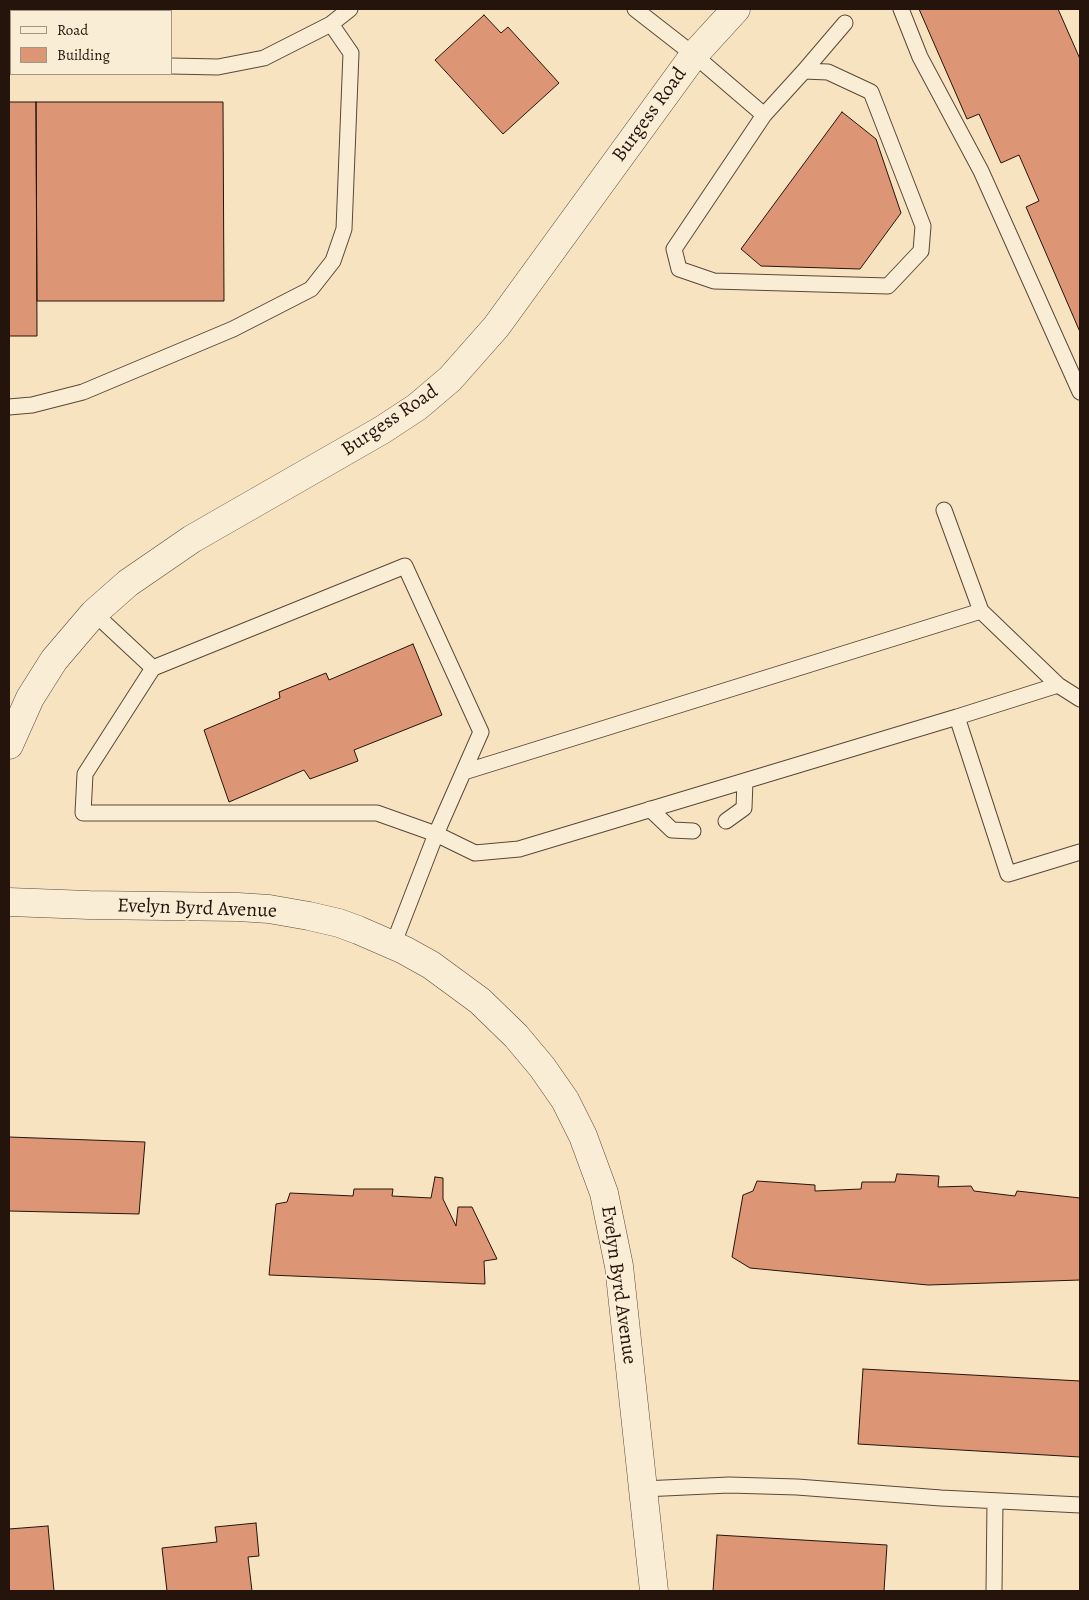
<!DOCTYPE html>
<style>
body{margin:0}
#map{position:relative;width:1089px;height:1600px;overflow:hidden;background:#f8e3c0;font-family:Alegreya,serif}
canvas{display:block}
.frame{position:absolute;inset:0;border:10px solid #24140b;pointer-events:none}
.legend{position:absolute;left:10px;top:10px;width:162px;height:65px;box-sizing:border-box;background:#faedd6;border:1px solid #a49685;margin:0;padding:6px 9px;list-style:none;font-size:15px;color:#24140b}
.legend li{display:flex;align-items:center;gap:10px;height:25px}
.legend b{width:25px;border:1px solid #a49685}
</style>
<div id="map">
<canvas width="1089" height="1600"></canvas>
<div class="frame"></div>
<ul class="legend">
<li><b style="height:6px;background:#faedd6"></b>Road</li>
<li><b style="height:14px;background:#dd9675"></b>Building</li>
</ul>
</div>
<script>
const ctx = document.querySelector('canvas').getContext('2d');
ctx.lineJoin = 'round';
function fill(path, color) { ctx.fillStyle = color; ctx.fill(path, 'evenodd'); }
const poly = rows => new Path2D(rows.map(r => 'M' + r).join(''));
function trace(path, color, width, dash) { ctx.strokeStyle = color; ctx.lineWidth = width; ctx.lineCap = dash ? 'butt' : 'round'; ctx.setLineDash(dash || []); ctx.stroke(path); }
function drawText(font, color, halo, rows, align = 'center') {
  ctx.font = font + ' Alegreya,serif'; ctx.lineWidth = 4.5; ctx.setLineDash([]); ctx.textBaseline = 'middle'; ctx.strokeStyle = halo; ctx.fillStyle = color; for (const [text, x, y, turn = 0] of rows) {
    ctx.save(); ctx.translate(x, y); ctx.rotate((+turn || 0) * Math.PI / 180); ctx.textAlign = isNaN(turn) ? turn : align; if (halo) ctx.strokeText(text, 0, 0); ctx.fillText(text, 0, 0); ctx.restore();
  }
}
const building = poly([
 [919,9,1058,9,1080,59,1080,332,1026,207,1039,201,1019,155,1001,163,979,114,967,119,919,9],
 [484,15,501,33,508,27,559,83,503,134,435,60,484,15],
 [9,102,36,102,37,336,9,336,9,102],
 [36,102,223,102,224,301,37,301,36,102],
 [842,112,876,139,901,213,860,269,761,266,741,249,842,112],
 [413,644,442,715,354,750,358,761,310,779,304,770,229,802,204,730,280,698,279,692,326,673,329,680,413,644],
 [9,1137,145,1142,139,1214,9,1211,9,1137],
 [897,1174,939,1176,938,1187,971,1186,974,1191,1015,1196,1017,1191,1080,1198,1080,1280,928,1285,750,1268,732,1257,743,1195,753,1191,757,1181,815,1185,815,1191,861,1189,862,1182,895,1182,897,1174],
 [435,1177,443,1178,443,1199,456,1226,458,1207,472,1207,497,1259,484,1261,485,1284,269,1275,276,1204,287,1202,290,1193,353,1196,354,1189,393,1189,392,1196,431,1198,435,1177],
 [863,1369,1080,1381,1080,1457,858,1444,863,1369],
 [256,1523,259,1556,248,1557,252,1591,167,1591,162,1548,217,1542,215,1527,256,1523],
 [48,1526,54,1591,9,1591,9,1529,48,1526],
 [717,1535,887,1545,884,1591,713,1591,717,1535]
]);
fill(building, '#dd9675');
trace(building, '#24140b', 1);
const service = poly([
 [635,9,694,55,764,115,674,249,679,269,714,281,888,286,921,251,923,226,871,92,828,72,804,71,764,115],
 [901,9,920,57,981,171,1080,392],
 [9,63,11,63],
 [171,66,218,67,264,58,331,24,350,9],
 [804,71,845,23],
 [9,407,32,405,83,392,233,329,311,289,333,261,344,229,351,53,331,24],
 [944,510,981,611,1058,685,1080,699],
 [94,613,153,668],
 [957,717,1058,685],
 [464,772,981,611],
 [650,809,672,830,693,831],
 [726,821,744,808,745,781],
 [393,945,436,834,377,813,83,813,85,774,153,668,405,566,481,732,436,834,475,853,519,849,957,717,1008,874,1080,852],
 [643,1489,729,1485,797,1487,941,1498,1080,1505],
 [994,1591,995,1501]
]);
const tertiary = poly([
 [9,745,30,698,54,660,94,613,128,583,192,539,382,430,417,407,450,379,496,327,694,55,736,9],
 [9,902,89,905,238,907,269,909,309,916,339,923,358,930,404,950,431,965,480,1001,516,1036,542,1067,565,1100,583,1136,604,1193,619,1266,654,1591]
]);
trace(service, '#594838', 17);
trace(tertiary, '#594838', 29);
trace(service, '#faedd6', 15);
trace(tertiary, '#faedd6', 28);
drawText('20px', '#24140b', '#faedd6', [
 ["Burgess Road",650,115,-54],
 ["Burgess Road",390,421,-34],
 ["Evelyn Byrd Avenue",197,909,2],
 ["Evelyn Byrd Avenue",618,1285,82]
]);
</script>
